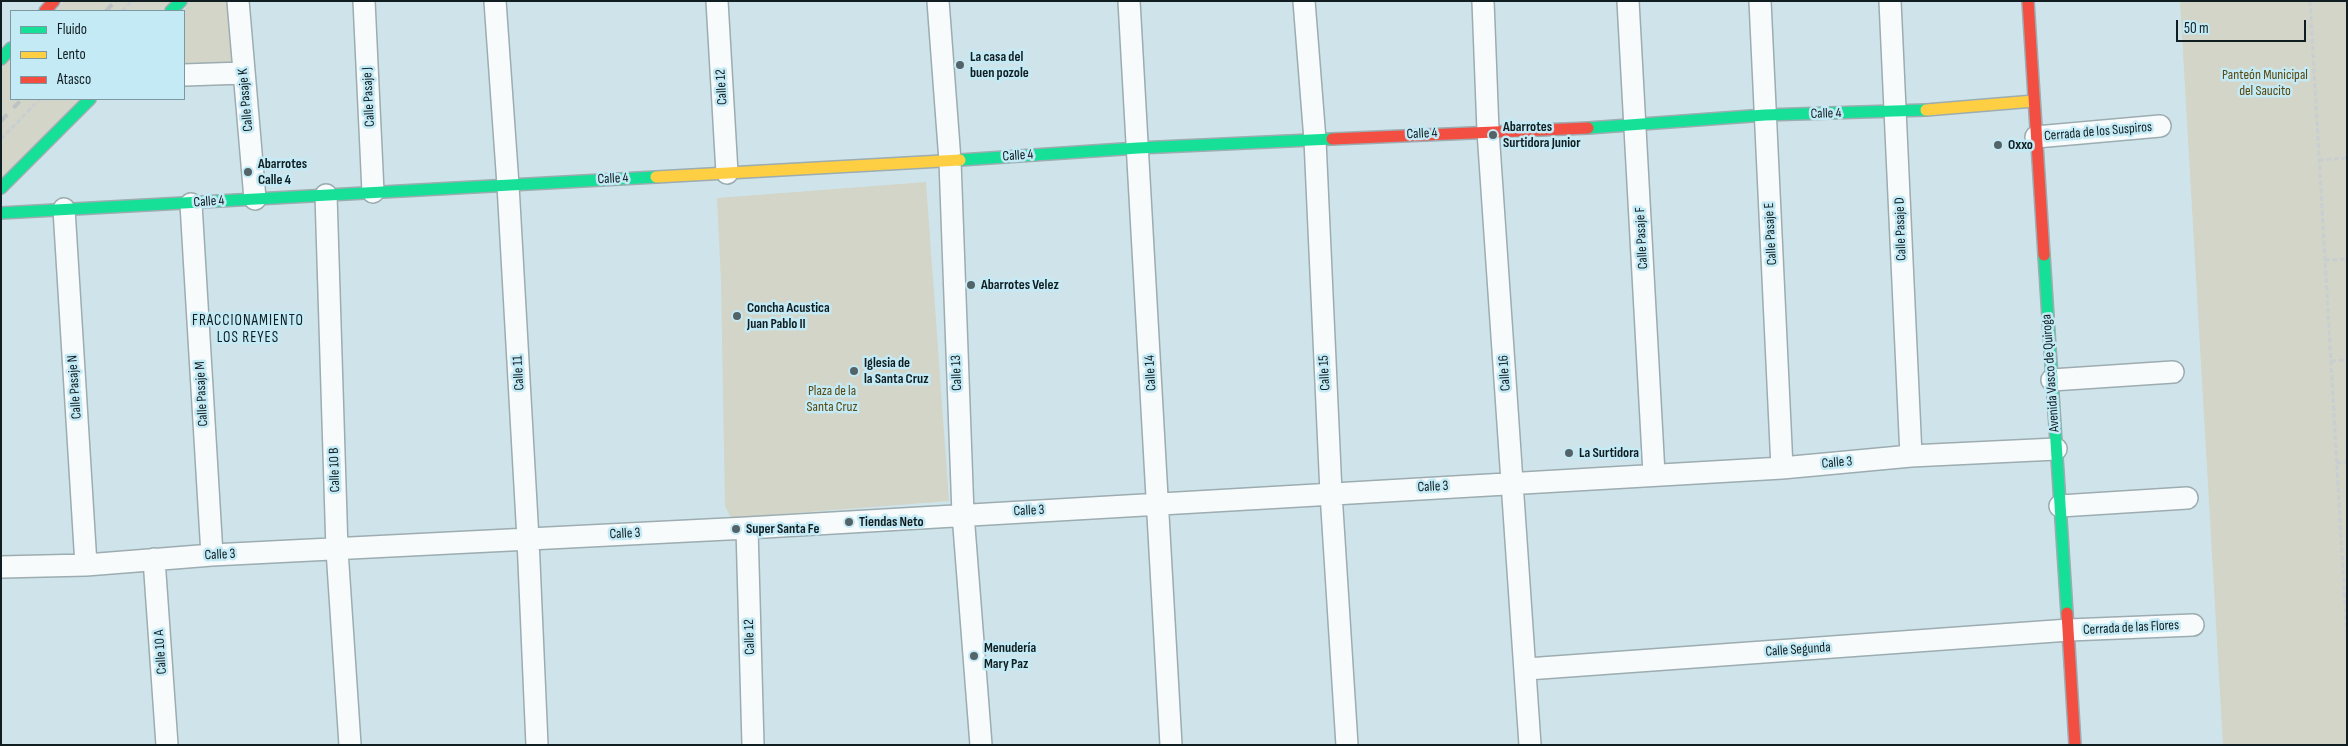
<!DOCTYPE html>
<meta charset="utf-8">
<style>
body{margin:0}
#map{position:relative;width:2348px;height:746px;overflow:hidden;background:#cfe4ea;font-family:"Sofia Sans Condensed",sans-serif}
canvas{display:block}
.frame{position:absolute;inset:0;border:2px solid #101e22;pointer-events:none}
.legend{position:absolute;left:10px;top:10px;width:175px;height:90px;box-sizing:border-box;background:#c4eaf5;border:1px solid #7c98a1;margin:0;padding:6px 9px;list-style:none;font-size:15px;color:#101e22}
.legend li{display:flex;align-items:center;gap:10px;height:25px}
.legend b{width:25px;border:1px solid #7c98a1}
.scale{position:absolute;left:2176px;top:20px;width:130px;height:22px;box-sizing:border-box;border:2px solid #101e22;border-top:0;padding-left:6px;font-size:15px;line-height:18px;white-space:nowrap;color:#101e22;-webkit-text-stroke:4px #c4eaf5;paint-order:stroke}
</style>
<div id="map">
<canvas width="2348" height="746"></canvas>
<div class="frame"></div>
<ul class="legend">
<li><b style="height:6px;background:#16e098"></b>Fluido</li>
<li><b style="height:6px;background:#ffcf43"></b>Lento</li>
<li><b style="height:6px;background:#f24e42"></b>Atasco</li>
</ul>
<div class="scale">50 m</div>
</div>
<script>
const ctx = document.querySelector('canvas').getContext('2d');
ctx.lineJoin = 'round';
function fill(path, color) { ctx.fillStyle = color; ctx.fill(path, 'evenodd'); }
const poly = rows => new Path2D(rows.map(r => 'M' + r).join(''));
function trace(path, color, width, dash) { ctx.strokeStyle = color; ctx.lineWidth = width; ctx.lineCap = dash ? 'butt' : 'round'; ctx.setLineDash(dash || []); ctx.stroke(path); }
function drawText(font, color, halo, rows, align = 'center') {
  ctx.font = font + ' "Sofia Sans Condensed",sans-serif'; ctx.lineWidth = 5; ctx.setLineDash([]); ctx.textBaseline = 'middle'; ctx.strokeStyle = halo; ctx.fillStyle = color; for (const [text, x, y, turn = 0] of rows) {
    ctx.save(); ctx.translate(x, y); ctx.rotate((+turn || 0) * Math.PI / 180); ctx.textAlign = isNaN(turn) ? turn : align; if (halo) ctx.strokeText(text, 0, 0); ctx.fillText(text, 0, 0); ctx.restore();
  }
}
fill(poly([
 [64,1,172,1,163,11,55,11],
 [189,1,232,1,236,68,184,69,184,11],
 [2180,1,2347,1,2347,745,2223,745],
 [11,58,11,99,80,99,1,178,1,69],
 [926,182,949,501,731,518,725,506,721,282,717,198]
]), '#d2d5c8');
const street = poly([
 [238,1,255,199],
 [364,1,373,192],
 [495,1,508,185,528,539,537,745],
 [717,1,727,173],
 [938,1,950,161,963,514,981,745],
 [1129,1,1171,745],
 [1304,1,1315,140,1331,493,1347,745],
 [1483,1,1488,131,1530,745],
 [1628,1,1654,474],
 [1760,1,1782,468],
 [1890,1,1911,456],
 [184,75,243,73],
 [2036,137,2160,126],
 [326,195,337,550,350,745],
 [191,204,212,555],
 [64,209,86,565],
 [2052,380,2173,372],
 [2060,506,2187,498],
 [747,528,753,745],
 [154,559,167,745],
 [1,567,86,565,212,555,747,528,1782,468,1911,456,2056,449],
 [1527,669,2069,630,2193,625]
]);
const fast = poly([
 [171,11,181,1],
 [1,59,11,48],
 [1588,128,1765,115,1926,110],
 [960,160,1138,148,1332,139],
 [1,188,90,99],
 [1,213,656,177],
 [2044,255,2067,613]
]);
const slow = poly([
 [1926,110,2034,101],
 [656,177,960,160]
]);
const jam = poly([
 [2028,1,2044,255],
 [45,11,54,1],
 [1332,139,1588,128],
 [2067,613,2075,745]
]);
trace(street, '#9cacb0', 24);
trace(fast, '#9cacb0', 14);
trace(slow, '#9cacb0', 14);
trace(jam, '#9cacb0', 14);
trace(poly([
 [2310,1,2347,639],
 [122,11,132,1],
 [1,139,40,99],
 [2319,160,2347,158],
 [2325,260,2347,259],
 [2331,361,2347,360],
 [2336,463,2347,462]
]), '#c9cfd0', 3, [5, 2.5]);
trace(street, '#f8fbfc', 21);
trace(fast, '#16e098', 11);
trace(slow, '#ffcf43', 11);
trace(jam, '#f24e42', 11);
trace(poly([
 [106,11,115,1],
 [1,121,22,99]
]), '#bdc3c4', 4, [9, 9]);
for (const [x, y, r, color] of [
 [960,65,5,"#536368"],
 [1493,135,5,"#536368"],
 [1998,145,5,"#536368"],
 [248,172,5,"#536368"],
 [971,285,5,"#536368"],
 [737,316,5,"#536368"],
 [854,371,5,"#536368"],
 [1569,453,5,"#536368"],
 [849,522,5,"#536368"],
 [736,529,5,"#536368"],
 [974,656,5,"#536368"]
]) { const dot = new Path2D(); dot.arc(x, y, r, 0, 2 * Math.PI); ctx.fillStyle = color; ctx.fill(dot); trace(dot, '#c4eaf5', 2); }
drawText('bold 14px', '#101e22', '#c4eaf5', [
 ["La casa del",970,57],
 ["buen pozole",970,73],
 ["Abarrotes",1503,127],
 ["Surtidora Junior",1503,143],
 ["Oxxo",2008,145],
 ["Abarrotes",258,164],
 ["Calle 4",258,180],
 ["Abarrotes Velez",981,285],
 ["Concha Acustica",747,308],
 ["Juan Pablo II",747,324],
 ["Iglesia de",864,363],
 ["la Santa Cruz",864,379],
 ["La Surtidora",1579,453],
 ["Tiendas Neto",859,522],
 ["Super Santa Fe",746,529],
 ["Menudería",984,648],
 ["Mary Paz",984,664]
], 'left');
drawText('14px', '#58460d', '#c4eaf5', [
 ["Panteón Municipal",2265,75],
 ["del Saucito",2265,91],
 ["Plaza de la",832,391],
 ["Santa Cruz",832,407]
]);
drawText('14px', '#101e22', '#c4eaf5', [
 ["Calle 12",722,87,-93],
 ["Calle Pasaje J",369,97,-93],
 ["Calle Pasaje K",246,100,-95],
 ["Calle 4",1826,114,-2],
 ["Cerrada de los Suspiros",2098,132,-5],
 ["Calle 4",1422,134,-3],
 ["Calle 4",1018,156,-4],
 ["Calle 4",613,179,-3],
 ["Calle 4",209,202,-4],
 ["Calle Pasaje D",1901,229,-92],
 ["Calle Pasaje E",1771,234,-93],
 ["Calle Pasaje F",1642,238,-93],
 ["Calle 11",519,373,-93],
 ["Calle 13",957,373,-92],
 ["Calle 14",1151,373,-93],
 ["Calle 15",1325,373,-93],
 ["Calle 16",1505,373,-94],
 ["Avenida Vasco de Quiroga",2051,373,-94],
 ["Calle Pasaje N",75,387,-94],
 ["Calle Pasaje M",202,394,-93],
 ["Calle 3",1837,463,-5],
 ["Calle 10 B",335,470,-92],
 ["Calle 3",1433,487,-3],
 ["Calle 3",1029,511,-3],
 ["Calle 3",625,534,-3],
 ["Calle 3",220,555,-3],
 ["Cerrada de las Flores",2131,628,-3],
 ["Calle 12",750,637,-92],
 ["Calle Segunda",1798,650,-4],
 ["Calle 10 A",161,652,-94]
]);
ctx.letterSpacing = '1px';
drawText('15px', '#101e22', '#c4eaf5', [
 ["FRACCIONAMIENTO",248,321],
 ["LOS REYES",248,338]
]);
ctx.letterSpacing = '0px';
</script>
